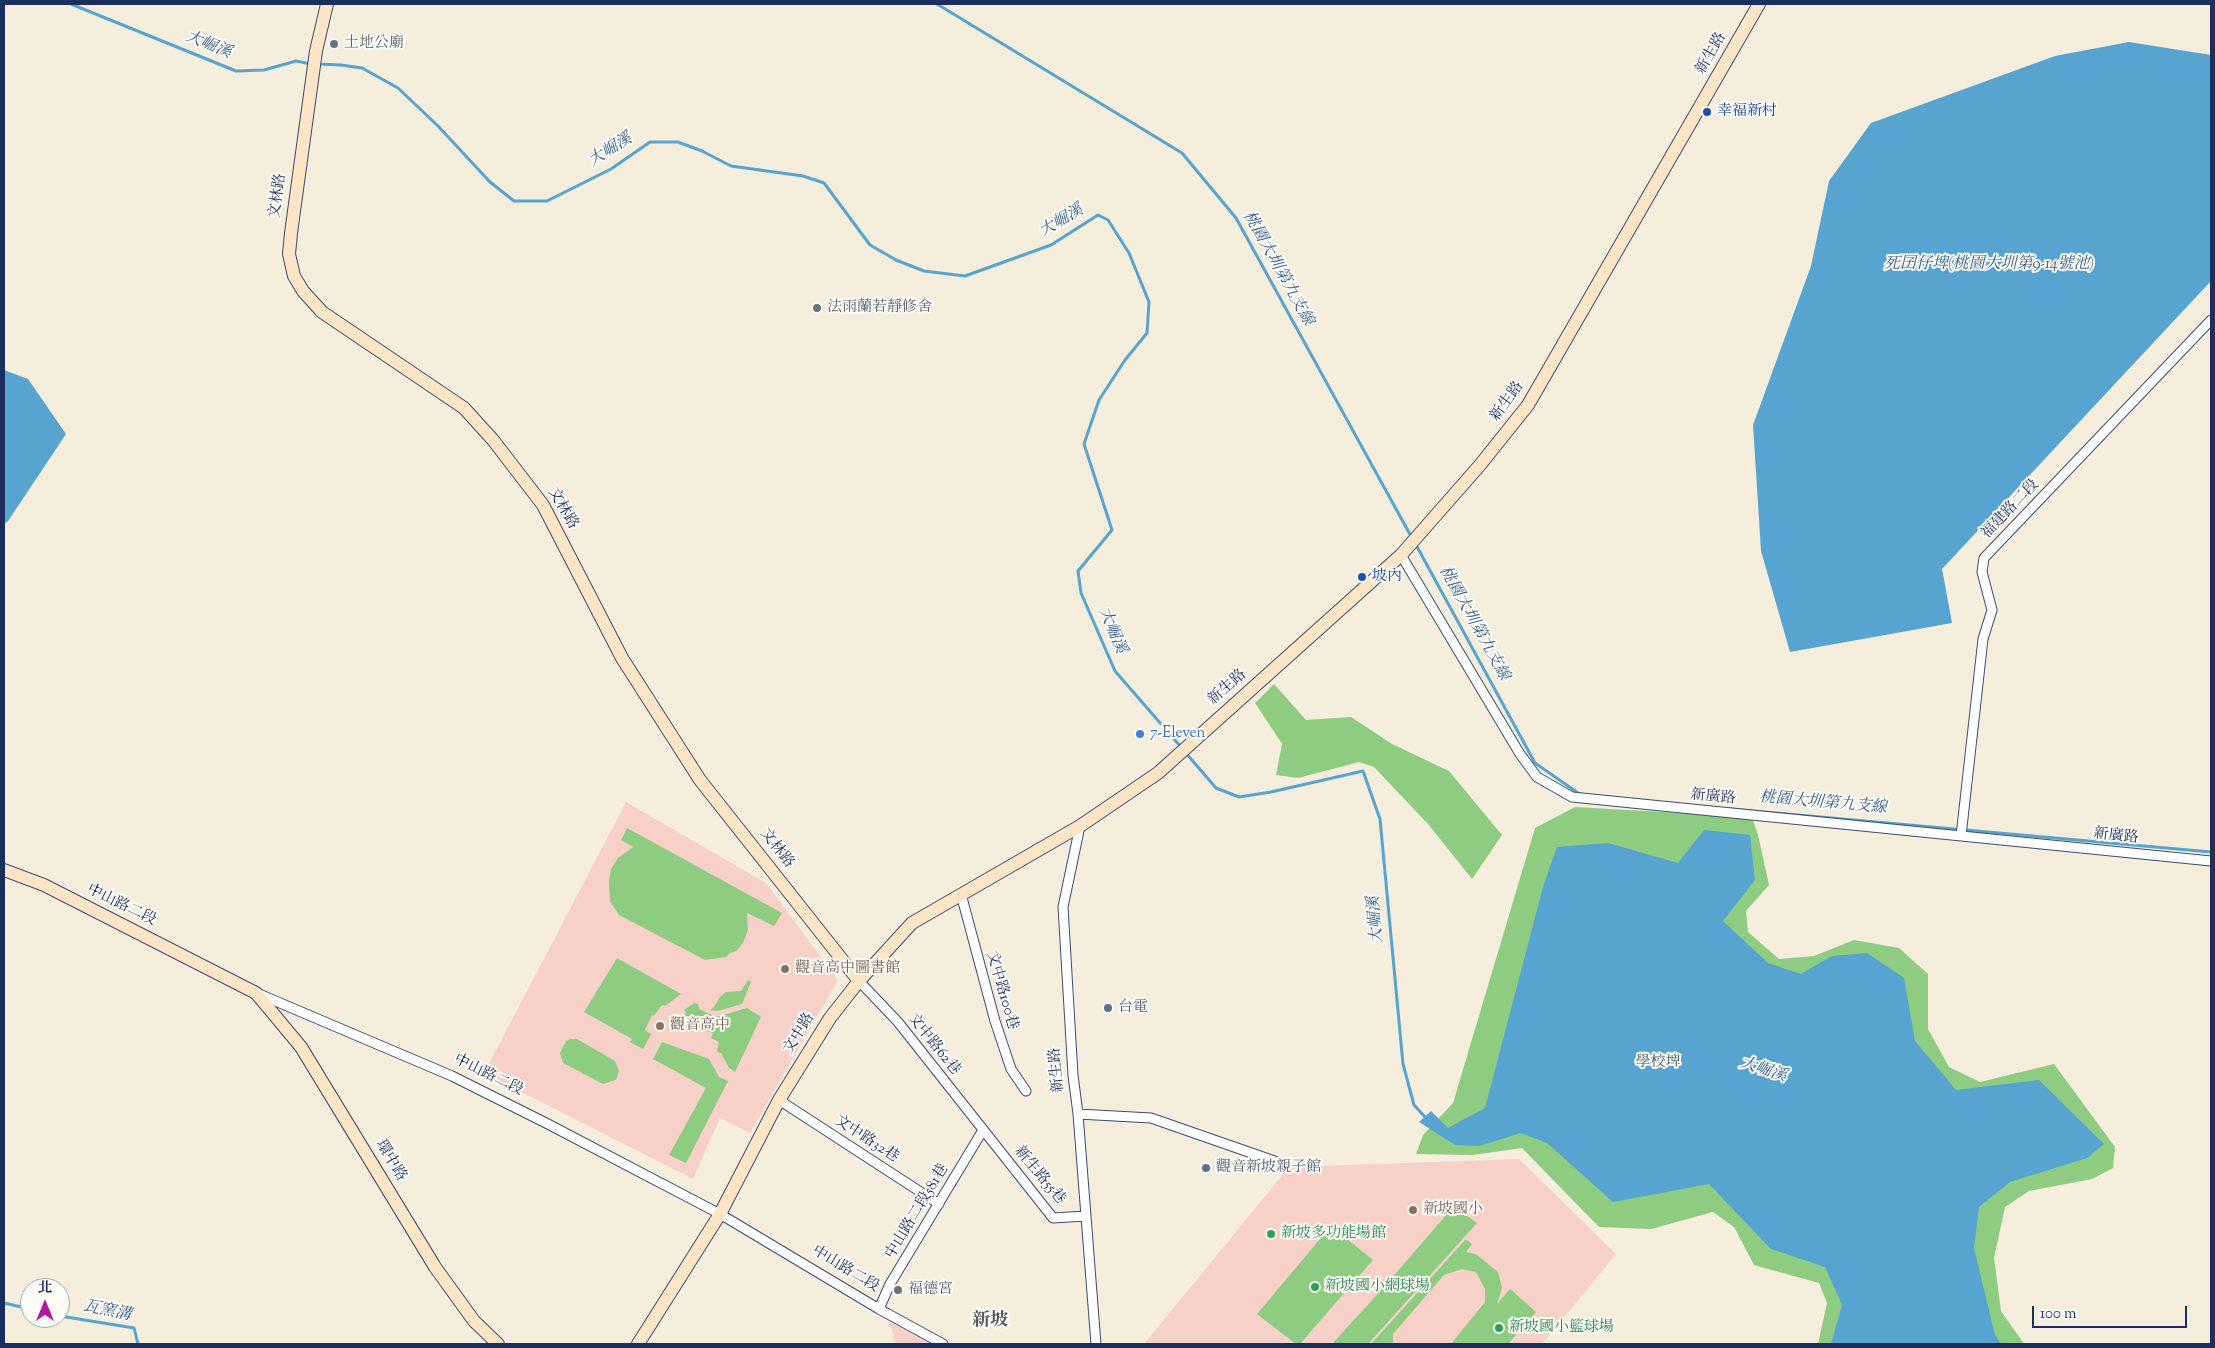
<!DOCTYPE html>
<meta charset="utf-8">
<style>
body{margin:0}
#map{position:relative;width:2215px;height:1348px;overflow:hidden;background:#f6eedd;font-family:"Sorts Mill Goudy","Noto Serif TC",serif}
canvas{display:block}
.frame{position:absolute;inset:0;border:5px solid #1b2f5e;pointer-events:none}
.north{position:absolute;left:20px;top:1278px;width:50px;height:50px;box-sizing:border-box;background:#fdfcf7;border:1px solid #a3aaba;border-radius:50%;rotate:0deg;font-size:14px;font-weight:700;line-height:20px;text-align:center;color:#1b2f5e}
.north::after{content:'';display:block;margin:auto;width:18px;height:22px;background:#b5179e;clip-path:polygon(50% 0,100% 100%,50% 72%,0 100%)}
.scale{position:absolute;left:2032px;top:1306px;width:155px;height:22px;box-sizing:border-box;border:2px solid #1b2f5e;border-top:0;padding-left:6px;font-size:15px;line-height:18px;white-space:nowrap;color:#1b2f5e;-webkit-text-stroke:4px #fdfcf7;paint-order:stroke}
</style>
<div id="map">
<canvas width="2215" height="1348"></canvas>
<div class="frame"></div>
<div class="north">北</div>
<div class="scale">100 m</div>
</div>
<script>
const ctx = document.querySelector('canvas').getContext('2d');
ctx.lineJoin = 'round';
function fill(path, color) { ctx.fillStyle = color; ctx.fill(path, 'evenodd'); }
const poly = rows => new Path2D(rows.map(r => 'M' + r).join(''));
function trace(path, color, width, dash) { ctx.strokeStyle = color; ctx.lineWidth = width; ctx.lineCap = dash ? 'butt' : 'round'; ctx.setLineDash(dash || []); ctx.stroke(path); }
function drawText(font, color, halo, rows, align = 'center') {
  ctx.font = font + ' "Sorts Mill Goudy","Noto Serif TC",serif'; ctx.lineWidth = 4; ctx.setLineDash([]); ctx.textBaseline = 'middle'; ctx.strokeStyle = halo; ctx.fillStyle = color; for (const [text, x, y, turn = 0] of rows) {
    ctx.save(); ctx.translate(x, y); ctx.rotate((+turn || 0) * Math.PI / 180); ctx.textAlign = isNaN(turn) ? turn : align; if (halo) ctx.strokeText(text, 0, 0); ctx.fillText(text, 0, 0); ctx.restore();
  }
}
fill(poly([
 [626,802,766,883,838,980,750,1133,720,1118,693,1179,484,1073],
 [1519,1159,1616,1254,1542,1344,1144,1344,1289,1167],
 [889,1321,930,1344,896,1344]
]), '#f7d1c8');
fill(poly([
 [1274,684,1306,720,1351,717,1392,744,1449,771,1502,835,1472,879,1428,824,1374,767,1359,762,1298,778,1276,775,1282,744,1255,703],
 [1575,807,1752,817,1758,835,1769,885,1746,911,1748,932,1779,959,1814,956,1854,940,1899,948,1928,974,1928,1029,1949,1067,1980,1082,2054,1064,2115,1147,2113,1168,2092,1179,2029,1191,2005,1207,1994,1258,2001,1311,2024,1344,1818,1344,1827,1303,1819,1283,1754,1265,1734,1227,1713,1212,1651,1229,1599,1227,1522,1148,1473,1155,1416,1154,1423,1135,1453,1103,1535,828],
 [627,828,782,913,774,926,747,913,748,930,743,943,736,951,730,953,726,957,705,960,619,915,610,901,609,880,611,869,618,858,633,847,621,840],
 [617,958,681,994,665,1006,662,1005,654,1016,652,1015,645,1030,651,1034,643,1049,630,1042,632,1039,584,1012],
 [748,980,751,982,742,1004,718,1011,710,1010,714,1007,720,997,726,992,741,991],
 [694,1003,698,1004,699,1009,716,1017,747,1008,761,1017,735,1072,729,1068,721,1053,717,1052,719,1042,711,1038,713,1033,683,1021,686,1013,684,1010],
 [571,1039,577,1039,615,1061,619,1071,616,1080,603,1084,563,1063,560,1053,566,1041],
 [662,1042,709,1059,719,1077,728,1081,686,1163,669,1155,706,1088,653,1059],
 [1454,1206,1477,1223,1368,1344,1332,1344,1384,1287],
 [1331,1226,1373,1260,1300,1344,1296,1344,1257,1314],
 [1466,1239,1472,1244,1466,1252,1476,1254,1498,1272,1502,1288,1497,1304,1510,1289,1536,1312,1508,1344,1451,1344,1485,1302,1485,1289,1476,1272,1462,1269,1444,1275,1393,1334,1393,1344,1371,1344]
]), '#8ecc82');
fill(poly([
 [2129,42,2211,55,2211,281,1942,569,1952,623,1790,652,1761,551,1753,425,1811,266,1829,181,1871,123,2055,56],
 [4,370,28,379,66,434,8,521,4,524],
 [1704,830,1750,835,1755,880,1723,921,1768,963,1801,974,1832,956,1867,953,1904,978,1915,1041,1956,1090,2039,1080,2104,1144,2087,1158,2010,1182,1979,1207,1974,1248,1995,1335,2001,1344,1831,1344,1842,1305,1825,1267,1771,1249,1709,1184,1613,1202,1547,1143,1521,1133,1479,1146,1455,1145,1419,1122,1431,1111,1448,1128,1485,1108,1543,887,1557,847,1608,843,1678,863]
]), '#57a4d0');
trace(poly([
 [71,4,236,71,264,70,296,61,311,64],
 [937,4,1182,153,1236,218,1412,538],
 [317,64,341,65,362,68,398,88,438,126,490,182,514,201,547,201,611,169,650,142,678,142,702,151,731,166,803,176,824,183,870,245,896,260,924,271,965,276,1051,245,1098,215,1108,220,1129,253,1149,302,1147,333,1125,360,1099,400,1084,444,1112,530,1078,571,1081,593,1115,671,1181,747],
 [1415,543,1535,763,1581,795],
 [1185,752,1216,788,1239,797,1271,792,1363,771,1380,819,1403,1064,1414,1105,1426,1118],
 [1731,809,2211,852],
 [4,1303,30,1309],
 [60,1316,134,1328,138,1344]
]), '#57a4d0', 3);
const street = poly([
 [1401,555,1520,754,1537,777,1572,797,2211,861],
 [1080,826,1063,907,1073,1075,1078,1114,1096,1344],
 [1961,836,1983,639,1992,610,1982,572,1984,558,2211,320],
 [961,894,995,1021,1011,1069,1026,1091],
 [859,981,898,1022,1053,1218,1086,1216],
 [259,994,452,1076,546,1123,720,1214,879,1309,943,1344],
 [779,1100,939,1204],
 [1078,1114,1151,1118,1283,1164],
 [879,1309,890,1284,983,1130]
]);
const secondary = poly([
 [327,4,316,51,291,233,289,254,294,276,303,291,322,312,464,408,493,440,543,505,622,658,700,780,859,981],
 [4,870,44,885,256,993,301,1047,435,1267,474,1321,498,1344],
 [638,1344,720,1214,779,1100,830,1018,859,981,912,923,1080,826,1158,773,1401,555,1480,465,1528,405,1759,4]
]);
trace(street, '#3c4c71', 11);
trace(secondary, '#3c4c71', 14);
trace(street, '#fff', 9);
trace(secondary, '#fde5c5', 12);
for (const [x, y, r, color] of [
 [334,44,5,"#6b7280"],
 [1707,112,5,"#1a4fb4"],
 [817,308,5,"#6b7280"],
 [1362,577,5,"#1a4fb4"],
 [1140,734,5,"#3f7fe0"],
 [785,969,5,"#8d6e63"],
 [1108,1008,5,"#5c6f8a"],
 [660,1026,5,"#8d6e63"],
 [1206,1168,5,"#5c6f8a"],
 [1413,1210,5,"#8d6e63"],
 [1271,1234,5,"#2e9e5b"],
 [1315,1287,5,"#2e9e5b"],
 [898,1290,5,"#6b7280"],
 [1499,1328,5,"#2e9e5b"]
]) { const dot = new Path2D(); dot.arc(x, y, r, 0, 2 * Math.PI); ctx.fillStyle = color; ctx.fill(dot); trace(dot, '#fdfcf7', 2); }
drawText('15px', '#5b616d', '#fdfcf7', [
 ["土地公廟",344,44],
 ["法雨蘭若靜修舍",827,308],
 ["福德宮",908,1290]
], 'left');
drawText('15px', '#1b2f5e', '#fdfcf7', [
 ["新生路",1712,54,-60],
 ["文林路",279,196,-82],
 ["新生路",1508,402,-54],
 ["文林路",562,509,60],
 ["福建路二段",2011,510,-46],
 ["新生路",1228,688,-41],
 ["新廣路",1713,798,5],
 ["新廣路",2116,837,6],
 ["文林路",776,849,52],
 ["中山路二段",121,906,26],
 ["文中路100巷",1001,991,74],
 ["文中路",800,1034,-58],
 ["文中路62巷",933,1045,51],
 ["新生路",1058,1070,-95],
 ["中山路二段",488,1076,26],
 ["文中路32巷",866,1140,33],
 ["環中路",390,1161,59],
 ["新生路55巷",1039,1176,50],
 ["中山路二段581巷",918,1212,-59],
 ["中山路二段",845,1270,31]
]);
drawText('15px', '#164399', '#fdfcf7', [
 ["幸福新村",1717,112],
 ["坡內",1372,577]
], 'left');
drawText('15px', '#366cbe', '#fdfcf7', [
 ["7-Eleven",1150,734]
], 'left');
drawText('15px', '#785e54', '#fdfcf7', [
 ["觀音高中圖書館",795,969],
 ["觀音高中",670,1026],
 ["新坡國小",1423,1210]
], 'left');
drawText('15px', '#4e5e75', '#fdfcf7', [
 ["台電",1118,1008],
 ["觀音新坡親子館",1216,1168]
], 'left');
drawText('15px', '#3e5e69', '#fdfcf7', [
 ["學校埤",1658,1063]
]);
drawText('15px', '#27864d', '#fdfcf7', [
 ["新坡多功能場館",1281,1234],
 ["新坡國小網球場",1325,1287],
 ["新坡國小籃球場",1509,1328]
], 'left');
drawText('italic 16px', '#335e8c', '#fdfcf7', [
 ["大崛溪",208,46,22],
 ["大崛溪",611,151,-32],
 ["大崛溪",1062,222,-31],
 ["死囝仔埤(桃園大圳第9-14號池)",1989,265],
 ["桃園大圳第九支線",1277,269,61],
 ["桃園大圳第九支線",1473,624,61],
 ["大崛溪",1111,631,67],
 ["桃園大圳第九支線",1823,804,5],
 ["大崛溪",1377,920,-95],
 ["大崛溪",1763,1071,18],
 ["瓦窯溝",107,1312,12]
]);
drawText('bold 18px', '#59565f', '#fdfcf7', [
 ["新坡",990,1322]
]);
</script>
